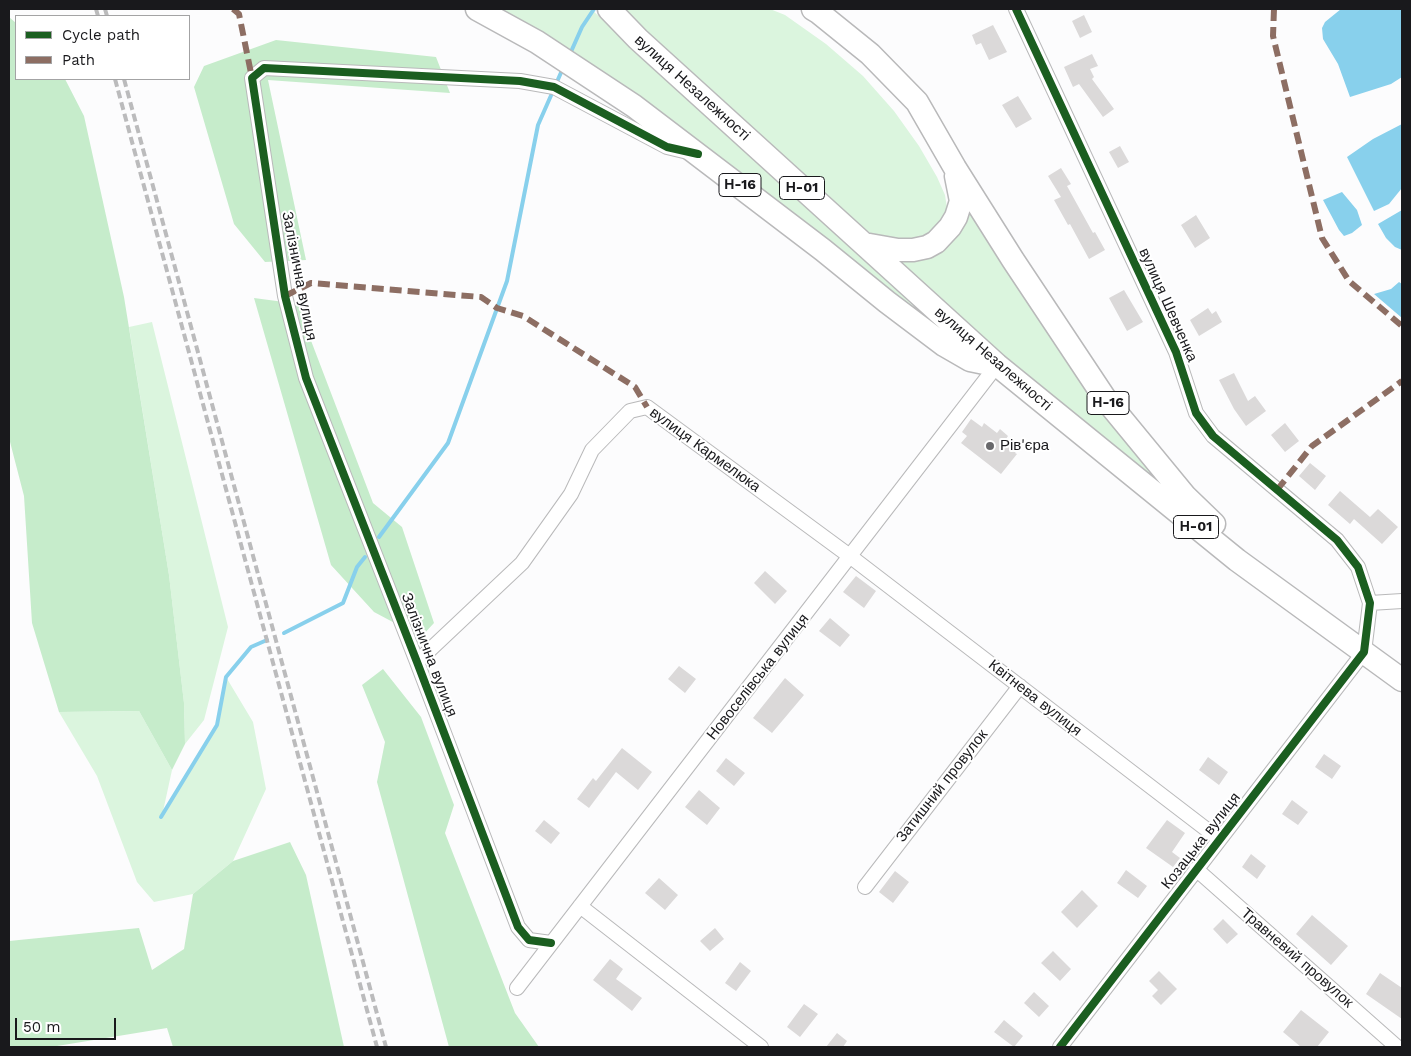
<!DOCTYPE html>
<meta charset="utf-8">
<style>
body{margin:0}
#map{position:relative;width:1411px;height:1056px;overflow:hidden;background:#fcfcfd;font-family:"Work Sans",sans-serif}
canvas{display:block}
.frame{position:absolute;inset:0;border:10px solid #19191c;pointer-events:none}
.legend{position:absolute;left:15px;top:15px;width:175px;height:65px;box-sizing:border-box;background:#fff;border:1px solid #a3a3a4;margin:0;padding:6px 9px;list-style:none;font-size:15px;color:#19191c}
.legend li{display:flex;align-items:center;gap:10px;height:25px}
.legend b{width:25px;border:1px solid #a3a3a4}
.scale{position:absolute;left:15px;top:1018px;width:101px;height:22px;box-sizing:border-box;border:2px solid #19191c;border-top:0;padding-left:6px;font-size:15px;line-height:18px;white-space:nowrap;color:#19191c;-webkit-text-stroke:4px #fff;paint-order:stroke}
</style>
<div id="map">
<canvas width="1411" height="1056"></canvas>
<div class="frame"></div>
<ul class="legend">
<li><b style="height:6px;background:#1b5e20"></b>Cycle path</li>
<li><b style="height:6px;background:#8d6e63"></b>Path</li>
</ul>
<div class="scale">50 m</div>
</div>
<script>
const ctx = document.querySelector('canvas').getContext('2d');
ctx.lineJoin = 'round';
function fill(path, color) { ctx.fillStyle = color; ctx.fill(path, 'evenodd'); }
const poly = rows => new Path2D(rows.map(r => 'M' + r).join(''));
function trace(path, color, width, dash) { ctx.strokeStyle = color; ctx.lineWidth = width; ctx.lineCap = dash ? 'butt' : 'round'; ctx.setLineDash(dash || []); ctx.stroke(path); }
function drawText(font, color, halo, rows, align = 'center') {
  ctx.font = font + ' "Work Sans",sans-serif'; ctx.lineWidth = 4; ctx.setLineDash([]); ctx.textBaseline = 'middle'; ctx.strokeStyle = halo; ctx.fillStyle = color; for (const [text, x, y, turn = 0] of rows) {
    ctx.save(); ctx.translate(x, y); ctx.rotate((+turn || 0) * Math.PI / 180); ctx.textAlign = isNaN(turn) ? turn : align; if (halo) ctx.strokeText(text, 0, 0); ctx.fillText(text, 0, 0); ctx.restore();
  }
}
fill(poly([
 [490,9,591,9,900,293,958,350],
 [621,9,770,9,785,15,826,44,863,76,894,111,919,146,937,177,945,195,947,208,944,226,931,238,884,241,864,229],
 [966,205,1166,496,1007,364,888,251,908,258],
 [152,322,228,627,204,720,185,744,184,703,169,575,129,327],
 [226,677,253,722,266,789,233,861,193,894,154,902,137,882,97,776,59,712,139,711,172,770,162,816,217,725]
]), '#dbf5de');
fill(poly([
 [9,17,16,23,16,79,65,79,84,116,124,297,169,575,184,703,185,744,172,770,139,711,59,712,32,623,24,496,9,438],
 [276,40,436,57,450,93,268,80,306,260,265,262,234,224,194,87,204,66],
 [254,298,299,304,310,338,373,503,402,527,434,623,421,637,374,612,331,565],
 [383,669,421,717,454,805,445,833,515,1013,539,1047,449,1047,377,782,385,742,362,685],
 [290,842,306,875,344,1047,173,1047,167,1028,51,1047,9,1047,9,941,139,928,152,970,184,949,193,894,233,861]
]), '#c6eccb');
fill(poly([
 [1341,9,1402,9,1402,77,1391,84,1350,97,1338,64,1323,39,1322,28,1325,22],
 [1402,124,1402,188,1389,204,1374,211,1347,157,1373,139],
 [1342,192,1357,210,1362,225,1352,233,1344,236,1339,230,1323,200],
 [1402,210,1402,250,1395,247,1386,238,1378,224],
 [1399,282,1402,284,1402,318,1374,294,1391,289]
]), '#88d0ec');
trace(poly([
 [570,54,582,27,594,9],
 [556,84,563,68],
 [379,537,448,443,507,281,538,125,553,91],
 [284,633,343,603,357,567,365,557],
 [161,817,217,725,226,677,251,647,267,640]
]), '#88d0ec', 4);
fill(poly([
 [1084,15,1092,32,1080,38,1072,21],
 [993,25,1007,52,989,60,981,43,976,45,972,35],
 [1092,54,1098,66,1090,69,1094,77,1092,79,1114,109,1103,117,1079,84,1073,87,1064,67],
 [1018,96,1032,119,1016,128,1002,105],
 [1120,146,1129,162,1118,168,1109,152],
 [1061,168,1071,184,1067,186,1093,233,1095,232,1105,250,1089,259,1070,224,1068,225,1054,200,1061,197,1048,176],
 [1196,215,1210,238,1195,248,1181,225],
 [1124,290,1143,322,1127,331,1109,298],
 [1208,308,1212,314,1216,311,1222,322,1199,336,1190,320],
 [1234,373,1248,401,1255,396,1266,411,1246,426,1234,409,1219,380],
 [971,419,982,427,984,423,997,433,1000,429,1008,436,1006,439,1018,449,1015,453,1017,454,1001,474,961,443,967,436,962,432],
 [1285,423,1299,441,1285,452,1271,435],
 [1310,463,1326,476,1315,490,1299,476],
 [1340,491,1370,517,1378,509,1398,527,1382,544,1354,519,1350,524,1328,505],
 [765,571,787,591,775,604,754,583],
 [856,576,876,591,864,608,843,592],
 [830,618,850,635,840,647,819,631],
 [679,666,696,679,685,693,668,679],
 [785,678,804,695,772,733,753,718],
 [622,748,652,772,638,790,616,772,589,808,577,799,593,778,596,781],
 [1324,754,1341,766,1332,779,1315,767],
 [1208,757,1228,772,1219,785,1199,770],
 [726,758,745,773,734,786,716,771],
 [699,790,720,808,707,825,685,807],
 [1292,800,1308,812,1298,825,1282,814],
 [544,820,560,833,551,844,535,831],
 [1167,820,1185,833,1172,852,1180,858,1173,867,1146,848],
 [1251,854,1266,866,1257,879,1242,867],
 [1126,870,1147,886,1138,898,1117,883],
 [895,871,909,882,893,903,879,892],
 [659,878,678,895,665,910,645,893],
 [1082,890,1098,906,1077,928,1061,912],
 [1312,915,1348,946,1331,965,1296,934],
 [1223,919,1238,934,1227,944,1213,929],
 [715,928,724,939,710,951,700,941],
 [1053,951,1071,969,1060,981,1041,963],
 [610,959,623,969,616,979,642,998,632,1011,593,980],
 [740,962,751,971,736,991,725,983],
 [1159,971,1177,989,1161,1005,1152,996,1158,990,1149,981],
 [1380,973,1402,988,1402,1019,1366,994],
 [1034,992,1049,1006,1039,1017,1024,1003],
 [804,1004,818,1014,800,1037,787,1027],
 [1301,1010,1329,1032,1317,1047,1301,1047,1283,1032],
 [1004,1020,1023,1036,1014,1047,994,1032],
 [837,1033,847,1041,843,1047,826,1047]
]), '#dbd9d9');
const minor = poly([
 [1016,9,1176,352,1196,413,1213,436,1337,540,1358,567,1370,603,1364,652,1060,1047],
 [1370,603,1402,601],
 [417,662,522,563,571,494,592,450,630,411,647,407,851,557,1219,839],
 [1196,869,1397,1047],
 [865,887,1020,686],
 [580,906,761,1047],
 [551,943,529,940,518,927,417,662,306,378,285,296,252,78,264,68,520,81,554,87,667,147,688,152],
 [517,988,997,365]
]);
const primary = poly([
 [477,9,537,42,634,106,823,250,887,302,944,345,970,360,994,365],
 [609,9,638,39,997,365,1237,560,1402,680],
 [813,9,818,12,870,54,917,102,955,168,1013,260,1106,400,1185,496,1214,524],
 [864,244,898,250,913,250,927,247,936,242,950,227,956,217,961,201,956,176]
]);
trace(minor, '#b9b9ba', 16);
trace(primary, '#b9b9ba', 25);
trace(minor, '#fff', 14);
trace(primary, '#fff', 22);
trace(poly([
 [96,9,98,16],
 [105,9,107,16],
 [115,79,377,1047],
 [124,79,386,1047]
]), '#bbbbbc', 4, [8, 4]);
trace(poly([
 [233,9,239,14,252,78],
 [1274,9,1273,36,1322,238,1349,281,1402,326],
 [285,296,311,283,481,297,497,308,523,316,635,387,647,407],
 [1277,490,1312,446,1402,381]
]), '#8d6e63', 6, [12, 6]);
trace(poly([
 [1016,9,1176,352,1196,413,1213,436,1337,540,1358,567,1370,603,1364,652,1060,1047],
 [551,943,529,940,518,927,417,662,306,378,285,296,252,78,264,68,520,81,554,87,667,147,698,154]
]), '#1b5e20', 8);
for (const [x, y, r, color] of [
 [990,446,5,"#68686b"]
]) { const dot = new Path2D(); dot.arc(x, y, r, 0, 2 * Math.PI); ctx.fillStyle = color; ctx.fill(dot); trace(dot, '#fff', 2); }
for (const [x, y, w] of [
 [740,185,42],
 [802,188,45],
 [1108,403,42],
 [1196,527,45]
]) { const box = new Path2D(); box.roundRect(x - w / 2, y - 11.5, w, 23, 4); ctx.fillStyle = '#fff'; ctx.fill(box); trace(box, '#19191c', 1); }
drawText('bold 14px', '#19191c', null, [
 ["Н-16",740,185],
 ["Н-01",802,188],
 ["Н-16",1108,403],
 ["Н-01",1196,527]
]);
drawText('15px', '#19191c', '#fff', [
 ["вулиця Незалежності",692,88,42],
 ["Залізнична вулиця",299,276,79],
 ["вулиця Шевченка",1168,305,66],
 ["вулиця Незалежності",993,359,41],
 ["вулиця Кармелюка",705,450,36],
 ["Залізнична вулиця",429,655,69],
 ["Новоселівська вулиця",758,677,-52],
 ["Квітнева вулиця",1035,698,38],
 ["Затишний провулок",942,786,-52],
 ["Козацька вулиця",1201,841,-52],
 ["Травневий провулок",1297,958,41]
]);
drawText('15px', '#19191c', '#fff', [
 ["Рів'єра",1000,446]
], 'left');
</script>
